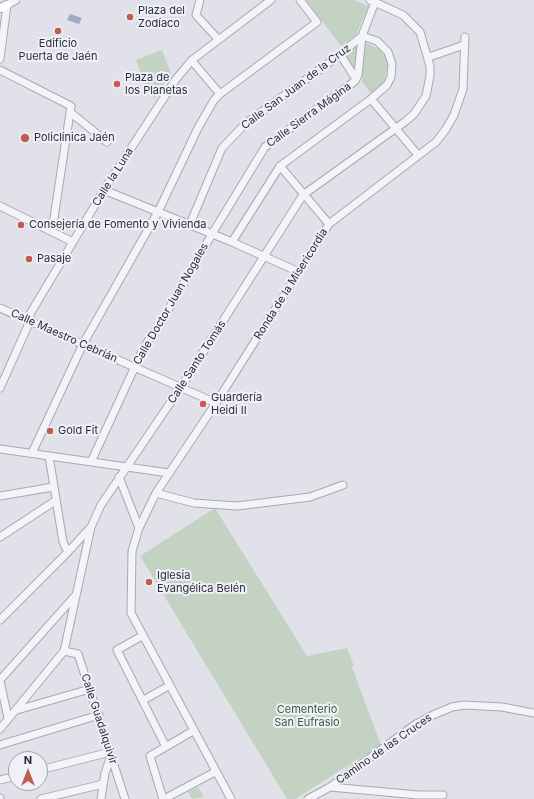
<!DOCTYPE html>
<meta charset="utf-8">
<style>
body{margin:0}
#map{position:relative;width:534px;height:799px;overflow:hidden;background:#e1e2e9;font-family:Inter,sans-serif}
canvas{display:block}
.north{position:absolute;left:8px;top:751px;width:40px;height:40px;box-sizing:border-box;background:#f0f1f6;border:1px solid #a1a3ad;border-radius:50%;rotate:0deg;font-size:11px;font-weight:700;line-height:16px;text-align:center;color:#2b2d3f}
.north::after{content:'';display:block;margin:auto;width:14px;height:18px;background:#c35a50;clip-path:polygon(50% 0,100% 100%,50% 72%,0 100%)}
</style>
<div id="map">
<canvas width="534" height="799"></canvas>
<div class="north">N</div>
</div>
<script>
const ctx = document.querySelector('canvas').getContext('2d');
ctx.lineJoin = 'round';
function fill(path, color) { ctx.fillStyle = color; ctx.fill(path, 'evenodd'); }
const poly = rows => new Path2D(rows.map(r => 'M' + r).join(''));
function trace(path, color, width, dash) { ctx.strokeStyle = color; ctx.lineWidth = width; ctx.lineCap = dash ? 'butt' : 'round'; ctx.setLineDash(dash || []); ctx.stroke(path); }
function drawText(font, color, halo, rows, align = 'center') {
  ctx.font = font + ' Inter,sans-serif'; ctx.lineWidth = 4; ctx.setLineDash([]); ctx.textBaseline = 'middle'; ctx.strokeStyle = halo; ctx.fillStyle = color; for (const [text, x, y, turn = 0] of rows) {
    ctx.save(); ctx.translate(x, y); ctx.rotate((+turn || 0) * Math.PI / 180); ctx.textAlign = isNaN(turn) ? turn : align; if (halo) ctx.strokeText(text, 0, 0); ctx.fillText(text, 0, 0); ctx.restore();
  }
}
fill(poly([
 [306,0,353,0,369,6,356,35,341,46],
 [364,42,379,49,386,59,388,65,385,80,372,95,362,82],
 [357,43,355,72,345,54],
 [162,50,171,73,155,98,148,92,136,60],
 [215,508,307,656,347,648,354,666,352,667,381,745,295,799,287,799,140,556],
 [198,787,204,797,192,799,188,792]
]), '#c3d2c3');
fill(poly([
 [70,14,82,18,79,24,67,20]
]), '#9fa9c6');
const minor = poly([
 [200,0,196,15,218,39],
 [340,54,356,79],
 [429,57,464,45],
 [0,59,7,5,16,0],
 [192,61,220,94],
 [0,70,71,106,52,231],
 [371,99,418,155],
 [70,112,107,142],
 [280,166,329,224],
 [104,190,232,242,299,272],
 [0,206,73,242],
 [190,224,222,148,245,124,338,56,362,36],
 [232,242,280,166,371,99,387,85,391,77,392,64,388,52,377,41,362,36],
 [0,308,216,403],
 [0,388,30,321,30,314,104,190,176,79,192,60,271,0],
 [0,449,169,473],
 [32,453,83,344,158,212,198,128,214,100,220,94,317,22,300,0],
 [49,456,63,542,68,552],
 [91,462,144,347,160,324,212,234,265,147,355,81,358,75,362,36,375,2],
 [119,477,139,528],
 [156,493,194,503,237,506,310,497,343,485],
 [0,496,53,487],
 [0,537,55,501],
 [0,620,68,552,89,529],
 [142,636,117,650,166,747],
 [64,651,78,654,125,799],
 [0,680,74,597],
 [0,681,8,718],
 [147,698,165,688],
 [17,710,90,689],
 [0,729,64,651,91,527,101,505,181,387,303,195,406,121,414,114,426,96,430,76,430,66,420,32,403,15,370,0],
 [0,745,99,715],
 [40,770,110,752],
 [0,780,16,776],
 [330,787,418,795,443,795],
 [0,798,0,799],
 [41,799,103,784],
 [101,799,105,773,111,756],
 [163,799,150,756,193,731],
 [164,799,215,772],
 [231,799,131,613,132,551,139,528,156,493,216,403,329,224,436,142,446,129,454,115,463,89,465,37],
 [308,799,330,787,416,724,433,715,452,707,464,705,502,707,534,713]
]);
const major = poly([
 [0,8,7,5]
]);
trace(minor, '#a7a8b3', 9);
trace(major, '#a1a4b3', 10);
trace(minor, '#f3f4f7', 7);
trace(major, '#fff', 8);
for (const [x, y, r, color] of [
 [130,17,4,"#c35a50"],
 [58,31,4,"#c35a50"],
 [117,84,4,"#c35a50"],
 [25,138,5,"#c35a50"],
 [21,225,4,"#c35a50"],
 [29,259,4,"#c35a50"],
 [203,404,4,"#c35a50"],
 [50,431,4,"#c35a50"],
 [149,582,4,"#c35a50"]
]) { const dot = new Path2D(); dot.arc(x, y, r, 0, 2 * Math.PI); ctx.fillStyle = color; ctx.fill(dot); trace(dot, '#f0f1f6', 1.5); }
drawText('11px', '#2b2d3f', '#f0f1f6', [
 ["Plaza del",138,11],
 ["Zodíaco",138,24],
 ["Edificio",58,44,"center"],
 ["Puerta de Jaén",58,57,"center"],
 ["Plaza de",125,78],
 ["los Planetas",125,91],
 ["Policlínica Jaén",34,138],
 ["Consejería de Fomento y Vivienda",29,225],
 ["Pasaje",37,259],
 ["Guardería",211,398],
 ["Heidi II",211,411],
 ["Gold Fit",58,431],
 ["Iglesia",157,576],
 ["Evangélica Belén",157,589]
], 'left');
drawText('11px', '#2b2d3f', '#f0f1f6', [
 ["Calle San Juan de la Cruz",296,87,-37],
 ["Calle Sierra Mágina",309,115,-36],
 ["Calle la Luna",113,177,-58],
 ["Ronda de la Misericordia",291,284,-58],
 ["Calle Doctor Juan Nogales",171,304,-60],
 ["Calle Maestro Cebrián",64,336,24],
 ["Calle Santo Tomás",197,362,-57],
 ["Calle Guadalquivir",99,719,72],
 ["Camino de las Cruces",384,749,-35]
]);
drawText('11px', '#39593b', '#f0f1f6', [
 ["Cementerio",307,710],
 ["San Eufrasio",307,723]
]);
</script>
